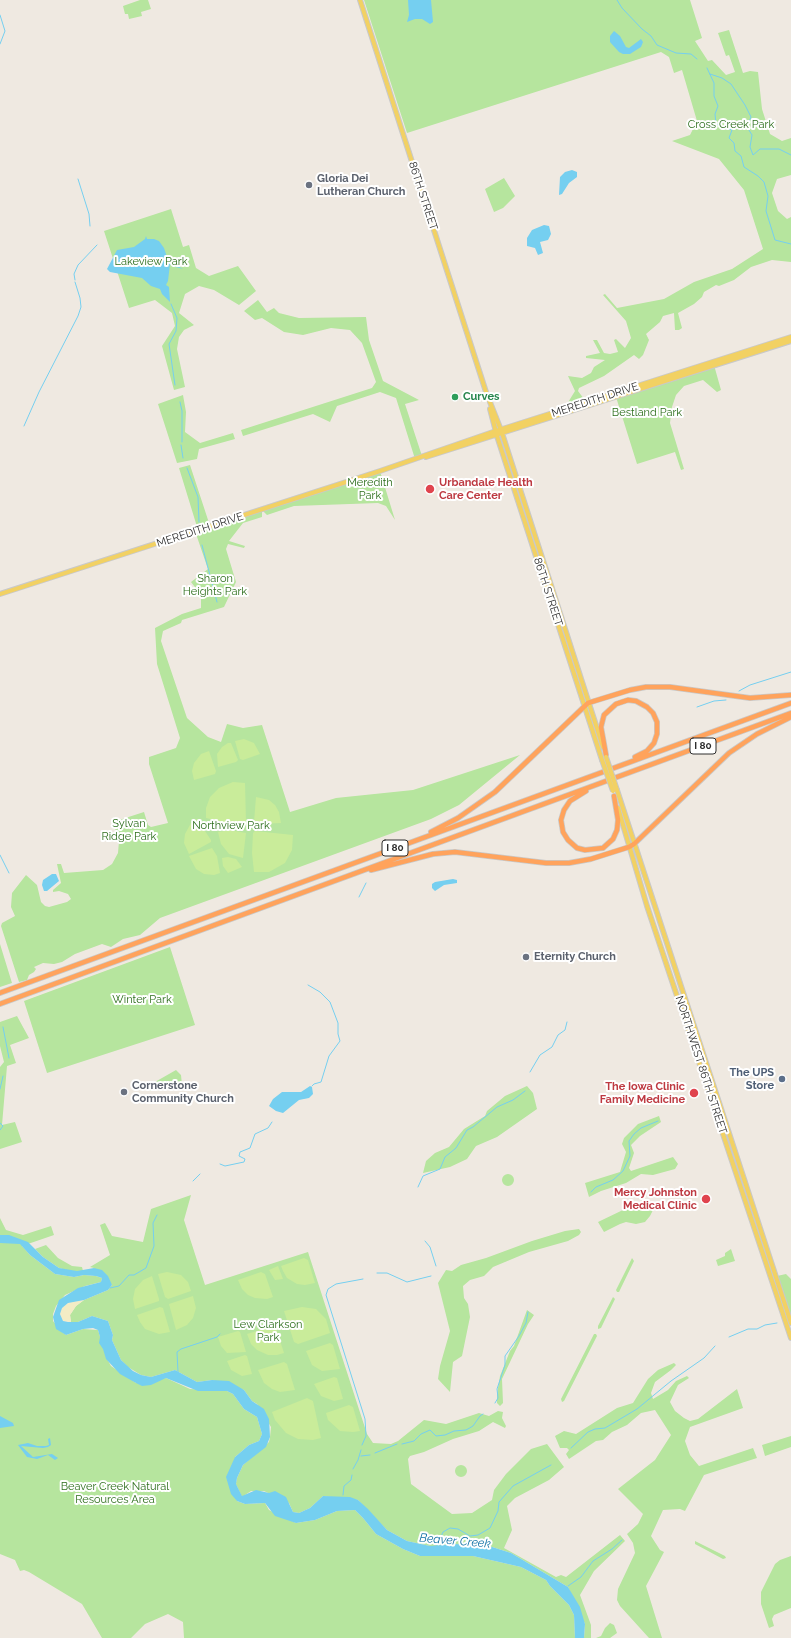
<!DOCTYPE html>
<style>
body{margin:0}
canvas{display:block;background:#efe9e1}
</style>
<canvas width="791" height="1638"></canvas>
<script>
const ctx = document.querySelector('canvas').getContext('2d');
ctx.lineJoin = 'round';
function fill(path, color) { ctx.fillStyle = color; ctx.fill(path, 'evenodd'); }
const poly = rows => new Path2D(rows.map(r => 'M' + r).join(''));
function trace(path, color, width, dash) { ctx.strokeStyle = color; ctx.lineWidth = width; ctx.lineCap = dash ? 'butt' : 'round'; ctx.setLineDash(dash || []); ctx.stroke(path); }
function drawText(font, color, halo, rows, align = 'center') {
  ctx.font = font + ' Raleway,sans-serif'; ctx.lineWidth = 4; ctx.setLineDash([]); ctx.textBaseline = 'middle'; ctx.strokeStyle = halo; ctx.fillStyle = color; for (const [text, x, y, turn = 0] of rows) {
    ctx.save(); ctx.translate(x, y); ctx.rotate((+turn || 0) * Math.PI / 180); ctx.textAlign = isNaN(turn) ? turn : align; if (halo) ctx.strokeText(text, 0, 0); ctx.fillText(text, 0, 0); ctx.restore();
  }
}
fill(poly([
 [140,0,148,0,151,9,141,12,142,16,129,19,128,14,125,14,123,6],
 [364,0,690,0,702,38,695,41,708,61,712,60,726,75,735,72,729,55,726,56,718,33,729,30,743,73,750,71,758,72,762,109,770,134,782,141,791,138,791,175,777,179,772,193,778,211,787,219,791,217,791,262,772,260,751,267,734,280,719,286,716,285,704,292,702,297,694,304,678,313,682,328,679,330,675,330,674,313,663,316,660,322,646,334,649,340,643,355,639,359,634,355,604,376,579,388,578,391,584,399,567,404,575,391,568,376,582,378,591,373,594,367,605,360,586,358,586,356,600,353,593,340,597,340,604,353,610,354,618,352,614,340,616,339,625,348,631,338,626,321,603,295,605,294,617,308,664,299,694,282,732,269,763,249,744,190,719,159,672,141,690,135,697,121,682,70,674,73,669,57,661,52,407,133],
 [504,178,515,196,503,208,494,212,485,189],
 [171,209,183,247,189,245,196,268,209,276,238,266,256,291,239,305,214,290,199,286,185,294,179,313,194,325,184,330,179,337,177,349,185,387,174,390,162,346,175,326,172,313,155,300,129,308,104,231],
 [258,300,267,312,274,308,279,313,299,318,366,317,369,340,383,381,419,400,405,404,422,456,415,459,396,398,380,392,337,406,330,422,313,414,243,436,241,430,372,388,376,382,362,343,350,330,331,328,303,335,284,332,262,318,255,320,244,311],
 [714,365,721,390,717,392,703,380,684,386,676,395,672,407,670,423,684,469,681,470,675,452,637,464,616,397],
 [183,395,186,412,185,432,200,443,233,433,235,439,199,449,197,459,177,463,158,404],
 [190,465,210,526,380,471,395,520,386,506,378,503,294,506,267,515,262,510,262,517,243,523,229,541,245,546,244,548,228,544,226,549,236,582,224,607,182,620,181,623,163,631,161,641,187,718,208,737,221,742,227,724,243,728,262,725,290,812,336,798,413,790,520,755,459,805,431,819,160,918,140,935,123,939,111,947,102,944,75,954,62,962,54,964,43,963,34,967,36,969,34,972,29,975,27,980,19,982,1,926,2,923,15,916,11,907,12,893,26,875,37,885,41,902,45,906,49,907,67,902,71,899,68,894,59,891,53,892,53,890,61,883,57,864,61,864,64,873,103,870,112,864,118,853,119,841,113,822,144,812,148,825,151,827,168,823,149,764,149,757,176,748,180,738,157,664,155,628,182,614,201,608,201,595,191,582,208,569,195,531,198,530,179,468],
 [0,944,12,983,0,987],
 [170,947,195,1025,47,1073,24,1001],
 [17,1016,29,1038,10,1045,16,1063,7,1066,2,1125,15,1122,22,1142,0,1149,0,1067,4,1062,0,1046,0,1022],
 [176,1070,181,1075,182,1085,178,1088,150,1091,148,1086],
 [527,1086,533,1093,537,1109,497,1137,476,1146,467,1159,450,1167,423,1173,426,1161,435,1153,449,1147,464,1129,485,1116,487,1111,505,1096],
 [659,1116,661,1122,640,1136,631,1145,634,1153,629,1168,631,1171,673,1157,678,1164,675,1169,653,1175,641,1174,626,1183,601,1191,589,1197,585,1183,620,1172,626,1152,622,1144,624,1138,638,1124],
 '502 1180a6 6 0 1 1 12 0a6 6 0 1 1-12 0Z',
 [191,1195,184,1220,205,1285,308,1252,367,1434,373,1443,391,1444,398,1441,424,1420,446,1424,479,1413,489,1416,498,1411,503,1412,502,1418,506,1426,505,1428,493,1422,479,1431,453,1439,424,1452,410,1456,408,1459,411,1484,452,1514,472,1513,492,1500,494,1490,506,1474,531,1449,547,1444,564,1467,549,1480,515,1498,507,1506,512,1530,504,1548,556,1577,561,1575,566,1577,620,1535,625,1541,594,1571,580,1595,591,1625,591,1638,584,1638,585,1624,568,1587,511,1553,489,1546,430,1546,407,1541,387,1530,358,1500,323,1496,310,1508,299,1513,293,1512,289,1503,264,1491,251,1491,242,1497,236,1484,237,1478,243,1465,269,1442,270,1437,271,1427,257,1404,252,1401,244,1390,212,1380,197,1382,175,1370,151,1377,141,1375,128,1367,121,1360,112,1340,113,1335,108,1321,92,1316,78,1322,71,1322,70,1315,76,1306,84,1300,108,1290,112,1285,94,1268,90,1267,110,1255,100,1225,105,1223,112,1236,143,1242,151,1209],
 [653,1203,656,1204,650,1216,645,1222,636,1224,626,1222,620,1224,604,1232,598,1222,625,1209],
 [0,1218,6,1230,23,1235,51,1226,54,1235,22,1246,30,1255,55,1274,74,1277,84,1275,96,1276,102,1278,101,1282,85,1286,65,1295,56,1306,53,1314,53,1321,62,1332,66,1335,83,1329,98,1330,106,1357,111,1366,136,1383,166,1378,190,1389,227,1391,233,1394,244,1409,257,1417,262,1434,259,1441,249,1445,235,1457,237,1501,245,1504,265,1503,269,1510,296,1523,315,1520,337,1511,355,1510,363,1518,376,1534,403,1549,420,1556,473,1556,521,1567,546,1580,550,1586,569,1605,574,1615,575,1638,184,1638,183,1622,168,1614,145,1624,131,1638,102,1638,82,1604,29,1572,24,1570,20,1571,15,1560,0,1554],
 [579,1229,581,1232,579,1235,568,1241,529,1252,493,1267,484,1276,470,1280,463,1286,464,1298,468,1304,470,1317,462,1356,453,1362,450,1392,438,1379,440,1366,450,1331,438,1283,446,1270,452,1271,461,1265,486,1258,532,1241,565,1231],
 [46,1245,58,1258,72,1266,82,1267,83,1271,70,1271,59,1268,43,1257,35,1249],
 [731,1249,735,1261,718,1266,716,1260,725,1256,725,1253],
 [632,1258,634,1261,619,1292,617,1292,616,1290],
 [786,1274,791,1279,791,1317,777,1276],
 [613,1297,615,1299,601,1328,598,1329,598,1326],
 [527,1310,534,1315,528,1324,502,1379,503,1403,500,1406,497,1403,497,1394,500,1376,510,1351,514,1346],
 [594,1334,596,1334,597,1336,564,1401,562,1402,561,1399],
 [674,1363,676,1365,671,1370,655,1382,651,1393,653,1399,668,1390,676,1381,687,1376,689,1378,678,1385,670,1402,675,1411,684,1418,690,1421,698,1419,737,1389,743,1408,690,1427,685,1441,690,1455,699,1466,753,1448,757,1458,704,1475,685,1511,680,1509,663,1510,651,1536,660,1550,664,1552,646,1586,662,1638,649,1638,620,1606,617,1600,618,1589,635,1553,633,1543,627,1534,638,1524,643,1514,618,1489,655,1460,671,1435,655,1410,641,1413,627,1425,612,1432,603,1440,596,1441,569,1459,566,1454,569,1450,567,1448,560,1448,555,1436,564,1431,576,1434,617,1408,633,1403,648,1379,658,1370],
 [791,1436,791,1447,765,1456,762,1445],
 '455 1471a6 6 0 1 1 12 0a6 6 0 1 1-12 0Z',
 [695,1541,725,1556,726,1558,723,1559,695,1544],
 [791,1556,791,1608,774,1615,772,1619,774,1626,769,1628,761,1604,761,1592,775,1564,780,1560],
 [610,1623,614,1625,617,1633,610,1638,596,1638,601,1636,605,1628]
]), '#b6e59e');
fill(poly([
 [84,1300,76,1306,70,1315,71,1322,63,1321,60,1314,62,1308,68,1303]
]), '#f3ecc5');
fill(poly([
 [244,739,254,743,260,754,243,760,240,759,235,741],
 [228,743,231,743,238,760,236,762,218,767,217,754,222,747],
 [209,751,216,771,215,774,194,780,192,771,194,763,201,754],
 [233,782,245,783,246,822,244,823,224,822,206,818,206,808,210,797,219,788],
 [256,797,269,800,275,805,279,812,281,823,256,824,254,822],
 [197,819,211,840,211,842,189,854,184,843,185,834,191,823],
 [230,830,246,833,243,858,229,854,221,844,218,832],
 [255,831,293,835,292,850,285,863,269,872,254,872,252,853,253,833],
 [212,848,217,856,220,873,214,875,204,874,196,869,189,856],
 [228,857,236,859,242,867,228,873,223,866,222,858],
 [304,1258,308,1260,315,1283,305,1285,297,1284,287,1278,283,1271,281,1266],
 [278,1266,283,1279,275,1280,269,1270],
 [167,1272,181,1275,188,1282,191,1291,168,1299,165,1297,158,1274],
 [261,1272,265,1274,273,1297,267,1299,255,1298,248,1295,242,1289,238,1280],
 [152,1276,159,1299,159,1301,135,1309,133,1299,135,1289,143,1280],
 [193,1296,196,1308,193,1318,187,1325,176,1330,169,1304],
 [160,1307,163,1308,170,1332,159,1334,145,1329,140,1322,137,1315],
 [302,1307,316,1309,326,1319,330,1333,298,1344,294,1342,284,1311],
 [273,1326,276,1328,284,1353,277,1355,268,1355,257,1350,251,1344,247,1334],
 [238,1331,240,1332,246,1352,227,1353,221,1346,218,1337],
 [330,1343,333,1345,340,1369,322,1371,312,1365,306,1351],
 [245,1355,247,1356,252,1374,242,1376,231,1370,227,1361],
 [284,1362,287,1364,295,1390,280,1392,272,1389,264,1383,258,1370],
 [334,1377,337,1378,343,1399,334,1401,321,1396,314,1384],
 [307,1398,313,1401,321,1438,313,1440,298,1439,286,1433,275,1420,272,1412],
 [349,1405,353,1407,360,1431,353,1432,340,1431,328,1420,326,1413]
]), '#c9ec9a');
fill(poly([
 [408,0,431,0,433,22,430,24,422,19,415,19,407,22,409,15],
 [614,31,620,36,626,47,629,48,641,39,643,42,641,47,630,54,623,54,619,52,610,42,610,36],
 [572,170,577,172,577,177,569,183,562,194,559,195,560,177,565,172],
 [544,225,549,226,551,234,548,240,540,242,543,253,538,255,535,248,527,246,527,238,532,230],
 [146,236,147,239,154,239,159,241,164,248,168,260,173,260,176,265,183,269,172,266,170,264,168,281,166,285,169,287,170,302,162,294,160,289,151,286,142,278,110,272,107,269,117,250,134,247,145,239],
 [52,874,56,874,59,881,47,891,44,891,42,885,43,880],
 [453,879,457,880,457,883,444,885,435,891,432,888,432,884,435,882],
 [310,1086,312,1087,313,1094,309,1098,299,1100,283,1113,276,1111,269,1106,273,1099,282,1092,301,1092],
 [0,1235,9,1235,28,1242,43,1257,59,1268,77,1271,94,1268,102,1270,108,1276,112,1285,108,1290,84,1300,68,1303,62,1308,60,1314,63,1321,68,1322,78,1322,92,1316,108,1321,113,1335,112,1340,121,1360,133,1371,141,1375,151,1377,175,1370,197,1382,212,1380,229,1381,244,1390,252,1401,264,1409,269,1419,270,1437,266,1447,243,1465,237,1478,236,1484,242,1496,256,1490,269,1493,275,1491,286,1497,293,1512,299,1513,310,1508,323,1496,350,1497,358,1500,368,1509,387,1530,407,1541,430,1546,455,1544,489,1546,511,1553,568,1587,580,1607,585,1624,584,1638,575,1638,574,1615,569,1605,550,1586,546,1580,521,1567,473,1556,420,1556,403,1549,376,1534,363,1518,355,1510,337,1511,315,1520,296,1523,275,1516,265,1503,245,1504,237,1501,231,1494,226,1477,235,1457,249,1445,259,1441,262,1434,257,1417,244,1409,233,1394,227,1391,198,1391,166,1378,151,1385,142,1386,136,1383,120,1374,106,1359,103,1349,99,1343,100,1337,98,1330,93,1328,83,1329,66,1335,56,1329,53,1317,59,1300,78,1288,101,1282,102,1278,96,1276,84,1275,74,1277,55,1274,30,1255,20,1244,0,1243],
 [0,1416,13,1423,14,1426,0,1428],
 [50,1438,51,1445,48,1447,43,1448,21,1446,33,1457,52,1454,58,1458,55,1460,48,1455,37,1459,27,1457,18,1445,28,1443,37,1446,46,1446,49,1445,48,1439]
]), '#75cff0');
trace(poly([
 [617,0,622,8,642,29,651,36,657,45,676,53,691,54,697,59],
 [0,15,5,31,0,44],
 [707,68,714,83,714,96,718,106,715,114,716,124,732,130,729,138,734,143,735,151,741,156,744,167,758,176,764,182,768,196,766,211,775,240,791,244],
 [710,74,722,78,731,84,745,105,751,117,747,127,752,135,750,147,753,155,760,149,779,149,791,155],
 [78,179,89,214,90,226],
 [75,280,74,274,78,265,97,245],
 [171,304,177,318,176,331,169,344,175,385],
 [180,402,182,411,182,442],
 [24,426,39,392,78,316,81,307,80,298,75,282],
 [181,445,183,458],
 [187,468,198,497,199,522],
 [202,545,217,602],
 [739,691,750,685,791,672],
 [697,707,714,701,726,700],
 [0,855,9,873],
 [359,897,366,883],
 [308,985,320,992,330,1002,338,1023,338,1034,340,1041,329,1056,321,1082,314,1084,312,1086],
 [3,1027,9,1058],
 [530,1072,540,1055,552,1047,558,1035,565,1030,567,1022],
 [0,1089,3,1076],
 [0,1123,3,1126,0,1130],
 [220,1164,225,1166,244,1162,245,1159,239,1156,240,1152,250,1148,255,1134,268,1128,272,1122],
 [193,1181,200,1174],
 [418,1187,423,1176,440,1169,445,1157,456,1148,467,1130,473,1127,497,1107,513,1100,525,1091],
 [591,1192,596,1187,613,1180,623,1171,630,1156,629,1141,634,1134,641,1128,658,1121],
 [425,1241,430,1247,436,1266],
 [377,1273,387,1273,407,1282,431,1276],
 [110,1288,119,1286,129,1275,134,1275,146,1268,154,1246,153,1223,157,1215],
 [729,1337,748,1329,757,1329,765,1325,777,1323],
 [178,1372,177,1352,181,1349,217,1337,220,1334],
 [495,1403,498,1398,497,1389,505,1365,505,1356,519,1336,526,1323,528,1312],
 [402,1444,414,1441,421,1434,430,1430,436,1436,445,1435,454,1431,466,1430,473,1426,480,1416,483,1414],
 [362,1445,366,1436,365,1419,326,1295,328,1289,336,1284,363,1279],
 [571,1448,588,1432,595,1429,605,1428,637,1409,671,1381,704,1358,715,1346],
 [375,1453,397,1444],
 [361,1456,370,1455],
 [353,1469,358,1460,361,1450],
 [343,1495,344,1486,351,1480,352,1475],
 [437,1546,443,1532,450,1528,458,1529,470,1536,478,1535,490,1528,498,1511,499,1502,513,1486,551,1465],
 [568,1586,581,1577,593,1561,612,1549,622,1540]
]), '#75cff0', 1);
const major = poly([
 [360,0,486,392,501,430,603,747],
 [490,409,497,436,602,760],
 [426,457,791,341],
 [0,594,380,471,493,432,791,337],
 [617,790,791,1323],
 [618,808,647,906,791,1338]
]);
const highway = poly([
 [606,755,601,727,604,715,616,704,628,700,636,701,647,707,653,713,657,722,657,734,654,743,647,751,635,757],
 [586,791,570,801,564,810,561,820,563,832,568,840,577,848,585,850,603,848,613,839,617,830,618,820,614,796],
 [431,832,458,818,495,792,588,703,630,690,646,687,670,687,750,698,791,695],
 [371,870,433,854,455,852,546,863,569,863,591,859,629,847,634,844,729,753,757,734,791,717],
 [0,993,791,703],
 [0,1004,791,713]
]);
trace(major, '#c9c9c9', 6);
trace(highway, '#c9c9c9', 6);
trace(major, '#f2d163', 4);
trace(highway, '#ffa35c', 4.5);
const majorBridge = poly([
 [606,757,617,790],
 [602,760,613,791]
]);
trace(majorBridge, '#c9c9c9', 6, []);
trace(majorBridge, '#f2d163', 4);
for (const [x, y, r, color] of [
 [309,185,4,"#6b7280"],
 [455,397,4,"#2e9e5b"],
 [430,489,5,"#e0444e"],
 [526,957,4,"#6b7280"],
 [782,1079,4,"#5c6f8a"],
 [124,1092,4,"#6b7280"],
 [694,1093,5,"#e0444e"],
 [706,1199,5,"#e0444e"]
]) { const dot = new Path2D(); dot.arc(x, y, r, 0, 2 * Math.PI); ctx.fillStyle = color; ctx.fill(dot); trace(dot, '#fff', 1.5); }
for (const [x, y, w] of [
 [703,746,26],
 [395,848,26]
]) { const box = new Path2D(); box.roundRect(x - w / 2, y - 8, w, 16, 3); ctx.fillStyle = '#fff'; ctx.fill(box); trace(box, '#2e2e2e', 1); }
drawText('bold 10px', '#2e2e2e', null, [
 ["I 80",703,746],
 ["I 80",395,848]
]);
drawText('11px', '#2c6e1b', '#fff', [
 ["Cross Creek Park",731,125],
 ["Lakeview Park",151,262],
 ["Bestland Park",647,413],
 ["Meredith",370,483],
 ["Park",370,496],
 ["Sharon",215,579],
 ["Heights Park",215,592],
 ["Sylvan",129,824],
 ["Ridge Park",129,837],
 ["Northview Park",231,826],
 ["Winter Park",142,1000],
 ["Lew Clarkson",268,1325],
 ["Park",268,1338],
 ["Beaver Creek Natural",115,1487],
 ["Resources Area",115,1500]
]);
drawText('bold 11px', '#5b616d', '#fff', [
 ["Gloria Dei",317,179],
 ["Lutheran Church",317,192],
 ["Eternity Church",534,957],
 ["Cornerstone",132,1086],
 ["Community Church",132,1099]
], 'left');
drawText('11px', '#2e2e2e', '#fff', [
 ["86TH STREET",423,196,72],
 ["MEREDITH DRIVE",595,400,-18],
 ["MEREDITH DRIVE",200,530,-18],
 ["86TH STREET",548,592,72],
 ["NORTHWEST 86TH STREET",701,1065,72]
]);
drawText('bold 11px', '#27864d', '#fff', [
 ["Curves",463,397]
], 'left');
drawText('bold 11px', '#be3a42', '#fff', [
 ["Urbandale Health",439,483,"left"],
 ["Care Center",439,496,"left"],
 ["The Iowa Clinic",685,1087],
 ["Family Medicine",685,1100],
 ["Mercy Johnston",697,1193],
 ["Medical Clinic",697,1206]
], 'right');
drawText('bold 11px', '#4e5e75', '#fff', [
 ["The UPS",774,1073],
 ["Store",774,1086]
], 'right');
drawText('italic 12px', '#0d6fa3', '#fff', [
 ["Beaver Creek",455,1541,5]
]);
</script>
